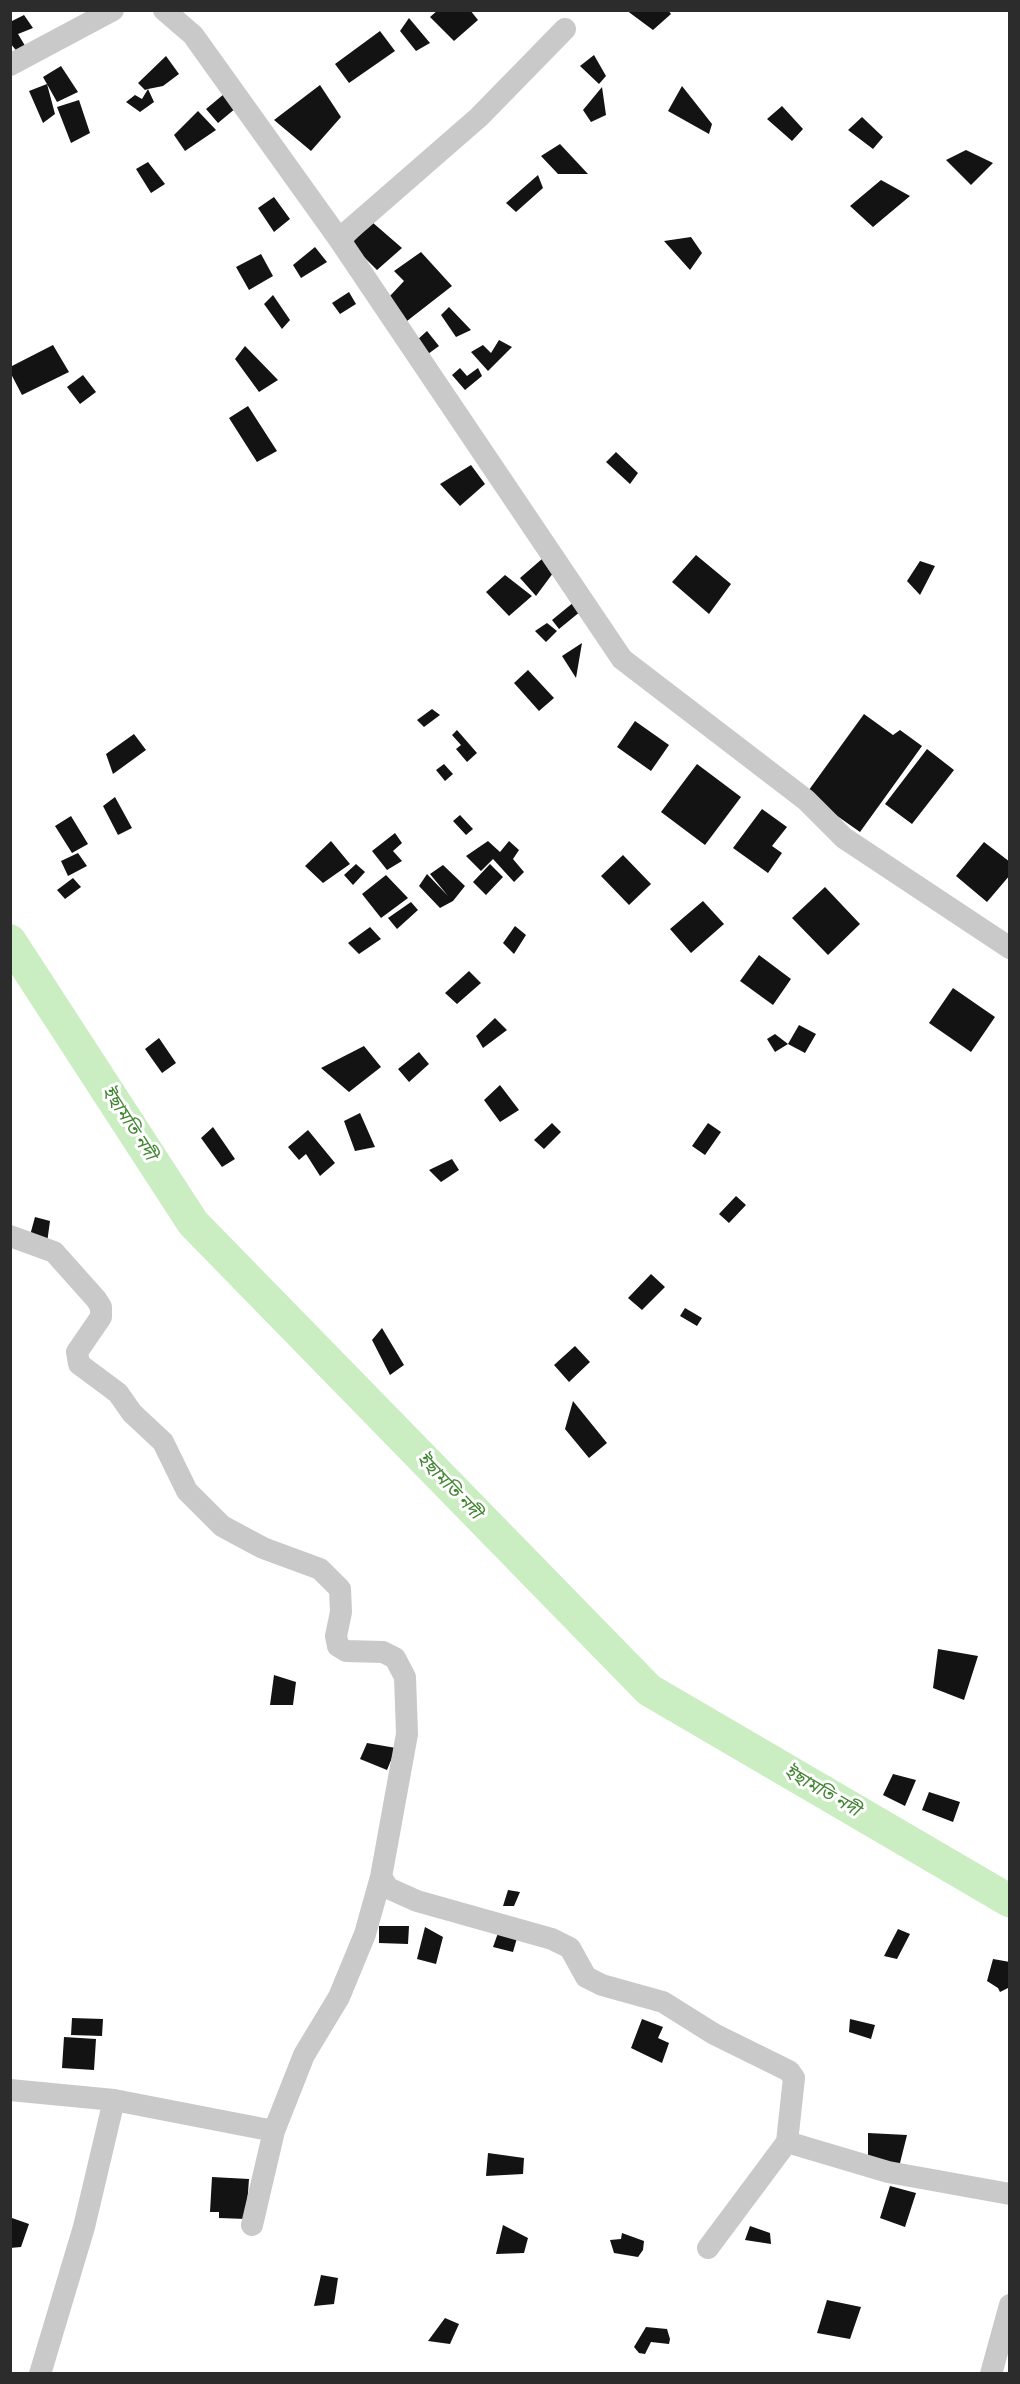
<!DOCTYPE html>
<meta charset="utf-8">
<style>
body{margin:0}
#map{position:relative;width:1020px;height:2384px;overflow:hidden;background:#fff;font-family:Raleway,sans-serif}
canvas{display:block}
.frame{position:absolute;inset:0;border:12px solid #2c2c2c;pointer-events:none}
</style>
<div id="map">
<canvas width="1020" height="2384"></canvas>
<div class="frame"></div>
</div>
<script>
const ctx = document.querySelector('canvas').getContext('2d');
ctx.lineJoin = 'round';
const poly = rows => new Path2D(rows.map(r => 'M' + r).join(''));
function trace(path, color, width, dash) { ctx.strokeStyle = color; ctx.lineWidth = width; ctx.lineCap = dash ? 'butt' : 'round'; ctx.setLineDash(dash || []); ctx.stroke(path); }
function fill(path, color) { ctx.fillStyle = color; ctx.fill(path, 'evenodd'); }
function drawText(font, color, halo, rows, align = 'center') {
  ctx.font = font + ' Raleway,"Noto Sans Bengali",sans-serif'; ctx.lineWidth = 6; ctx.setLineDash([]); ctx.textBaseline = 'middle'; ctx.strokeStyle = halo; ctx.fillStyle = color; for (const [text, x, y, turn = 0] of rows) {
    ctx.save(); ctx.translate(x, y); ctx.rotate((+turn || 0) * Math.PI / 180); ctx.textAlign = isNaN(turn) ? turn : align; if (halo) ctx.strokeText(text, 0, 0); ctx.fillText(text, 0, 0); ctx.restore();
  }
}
trace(poly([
 [10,941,193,1223,649,1690,1010,1901]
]), '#caedc2', 33);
fill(poly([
 [438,10,470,10,478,20,454,41,430,17],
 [626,10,668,10,671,14,653,30],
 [24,15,33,28,18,34,27,49,20,55,10,43,10,22],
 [409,18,430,43,416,51,400,31],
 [380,31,395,51,349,83,335,64],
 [594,55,606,76,599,84,580,66],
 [166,56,179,74,163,86,148,89,154,102,140,112,126,102,135,95,142,99,148,89,145,90,138,83],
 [61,66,78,92,57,102,43,77],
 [47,84,55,114,43,123,29,91],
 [320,85,341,117,311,151,274,120],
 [682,86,712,124,709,134,668,111],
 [602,87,606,115,591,122,583,110],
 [224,94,236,108,218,123,206,109],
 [79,100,90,133,71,143,57,107],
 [782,106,803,129,792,141,767,119],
 [198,111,216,130,185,151,174,135],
 [862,117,883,137,873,149,848,130],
 [560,144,588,174,558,174,541,156],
 [966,150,993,163,971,185,946,160],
 [148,162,165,184,151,193,136,169],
 [538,175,543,188,516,212,506,203],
 [881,180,910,196,873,227,850,206],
 [274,197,290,219,274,232,258,208],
 [372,222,402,248,377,270,351,244],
 [691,237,702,253,690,270,664,241],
 [315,247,327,262,301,278,293,265],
 [421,252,452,286,407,321,390,296,404,281,394,271],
 [261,254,273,276,249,290,236,267],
 [349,292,356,304,340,314,332,303],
 [273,295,290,320,282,329,264,304],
 [449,307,471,330,456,337,441,315],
 [427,331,439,346,428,354,417,340],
 [499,340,512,347,488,371,471,352,483,345,491,353],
 [53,345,69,372,22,395,10,372,10,367],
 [245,346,278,380,259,392,235,359],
 [460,368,467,376,478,368,482,376,465,390,452,375],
 [83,375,96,392,80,404,67,387],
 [248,406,277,451,257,462,229,418],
 [616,452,638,473,630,484,606,462],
 [471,465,485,484,460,506,440,484],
 [550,552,559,565,536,596,520,578],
 [696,555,731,584,709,614,672,582],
 [920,561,935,566,920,595,907,581],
 [505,575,532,596,509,616,486,592],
 [574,602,581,611,559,629,552,620],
 [547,623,557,631,546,642,535,631],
 [582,643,576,678,562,656],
 [528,670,554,698,539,711,514,683],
 [432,709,440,715,424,727,417,720],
 [864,714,893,735,900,730,922,746,860,832,806,794],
 [635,721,669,745,651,771,617,747],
 [457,730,477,753,467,762,456,749,461,745,452,735],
 [134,734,146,750,113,774,106,754],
 [927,749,954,770,912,824,885,804],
 [444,764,453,774,445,781,436,770],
 [697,764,741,797,705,845,661,812],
 [115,797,132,828,118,835,103,806],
 [762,809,787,827,772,846,782,853,768,873,733,848],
 [460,815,473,829,466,835,453,821],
 [71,816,88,844,72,853,55,826],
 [395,833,402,843,393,851,402,861,387,870,372,851],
 [331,841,350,864,323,883,305,866],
 [488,841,500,852,509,841,519,850,513,859,524,872,514,882,493,859,481,871,466,856],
 [984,842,1010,862,1010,875,987,902,956,876],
 [78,853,87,866,68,876,61,861],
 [623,855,651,884,629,905,601,876],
 [356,864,365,872,353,885,344,875],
 [490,864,503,877,486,895,473,882],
 [443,865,465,886,453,901,440,908,419,886,427,874,448,896,430,874],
 [386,875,408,898,381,918,362,894],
 [73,878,81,887,65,899,57,890],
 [825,887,860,924,828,955,792,918],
 [703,901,724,924,691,953,670,929],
 [411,902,418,910,397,929,388,918],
 [515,926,526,935,514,954,503,943],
 [370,927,381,939,359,954,348,943],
 [759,955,791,979,773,1005,740,981],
 [469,971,481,983,457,1004,445,993],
 [953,988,995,1017,971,1052,929,1023],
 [495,1018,507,1030,483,1048,476,1036],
 [799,1025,816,1034,805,1053,788,1044],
 [775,1034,788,1044,775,1052,767,1039],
 [159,1038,176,1063,162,1073,145,1049],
 [364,1046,381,1067,349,1092,321,1068],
 [419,1052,429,1064,409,1082,398,1069],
 [500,1085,519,1110,500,1122,484,1100],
 [360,1113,375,1147,355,1151,344,1121],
 [552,1123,561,1132,544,1149,534,1140],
 [708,1123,721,1132,705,1155,692,1146],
 [213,1127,235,1159,222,1167,201,1138],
 [308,1130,335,1163,320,1176,306,1154,299,1160,288,1147],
 [452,1159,459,1170,441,1182,429,1170],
 [736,1196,746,1205,729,1223,719,1214],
 [35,1217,50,1221,47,1243,29,1239],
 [651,1274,665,1287,642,1310,628,1298],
 [685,1308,702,1318,697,1326,680,1316],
 [382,1328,404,1365,390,1375,372,1340],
 [575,1346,590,1362,569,1382,554,1365],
 [573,1401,607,1443,589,1458,565,1429],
 [938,1649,978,1656,964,1700,933,1688],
 [274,1675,296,1682,293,1705,270,1705],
 [367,1743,396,1748,387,1770,360,1759],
 [893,1774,916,1780,905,1806,883,1795],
 [929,1792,960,1802,953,1822,922,1810],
 [508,1890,520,1892,514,1906,503,1906],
 [379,1926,409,1926,408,1944,379,1943],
 [425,1927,443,1937,436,1964,417,1959],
 [898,1929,910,1934,897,1959,884,1956],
 [498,1933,517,1938,513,1952,493,1947],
 [993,1959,1010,1962,1010,1987,1000,1992,998,1988,987,1981],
 [72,2018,103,2019,102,2036,71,2035],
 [642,2019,663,2027,658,2038,669,2043,662,2063,631,2048],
 [850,2019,875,2025,871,2039,849,2032],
 [64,2037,96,2039,94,2070,62,2068],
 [868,2133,907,2135,899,2167,868,2155],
 [488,2153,524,2158,523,2174,486,2176],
 [212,2177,249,2179,246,2219,219,2218,219,2212,210,2212],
 [890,2186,916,2193,905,2227,880,2218],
 [12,2218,29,2224,21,2247,10,2248],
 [503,2225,528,2238,524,2253,496,2254],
 [750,2226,770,2233,771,2244,745,2240],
 [622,2233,644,2241,643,2250,638,2257,614,2253,610,2240,621,2239],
 [321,2275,338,2278,334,2304,314,2306],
 [827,2300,861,2307,850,2339,817,2333],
 [445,2318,459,2324,450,2344,428,2341],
 [646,2327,667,2329,670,2339,669,2344,651,2342,645,2354,639,2353,634,2347]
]), '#131313');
trace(poly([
 [164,10,193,35,339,239,622,659,806,800,844,838,1010,948],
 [10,65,113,10],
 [339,239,479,117,565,29],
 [10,1236,54,1252,96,1299,101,1307,101,1317,77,1352,79,1364,118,1393,132,1413,163,1442,187,1491,222,1526,263,1548,320,1569,340,1589,341,1612,336,1636,338,1646,346,1651,383,1652,395,1658,405,1677,407,1734,381,1877,388,1888,417,1901,552,1939,570,1948,586,1977,602,1985,663,2002,714,2034,789,2071,794,2078,787,2142],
 [10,2090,114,2100,274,2131],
 [252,2225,274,2131,304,2055,339,1997,365,1934,381,1877],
 [708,2248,787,2142,888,2172,1010,2194],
 [40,2374,84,2227,114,2100],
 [991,2374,1010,2305]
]), '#c9c9c9', 22);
drawText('italic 18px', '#418531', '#fff', [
 ["ইছামতি নদী",129,1123,57],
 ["ইছামতি নদী",449,1486,46],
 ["ইছামতি নদী",822,1791,30]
]);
</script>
